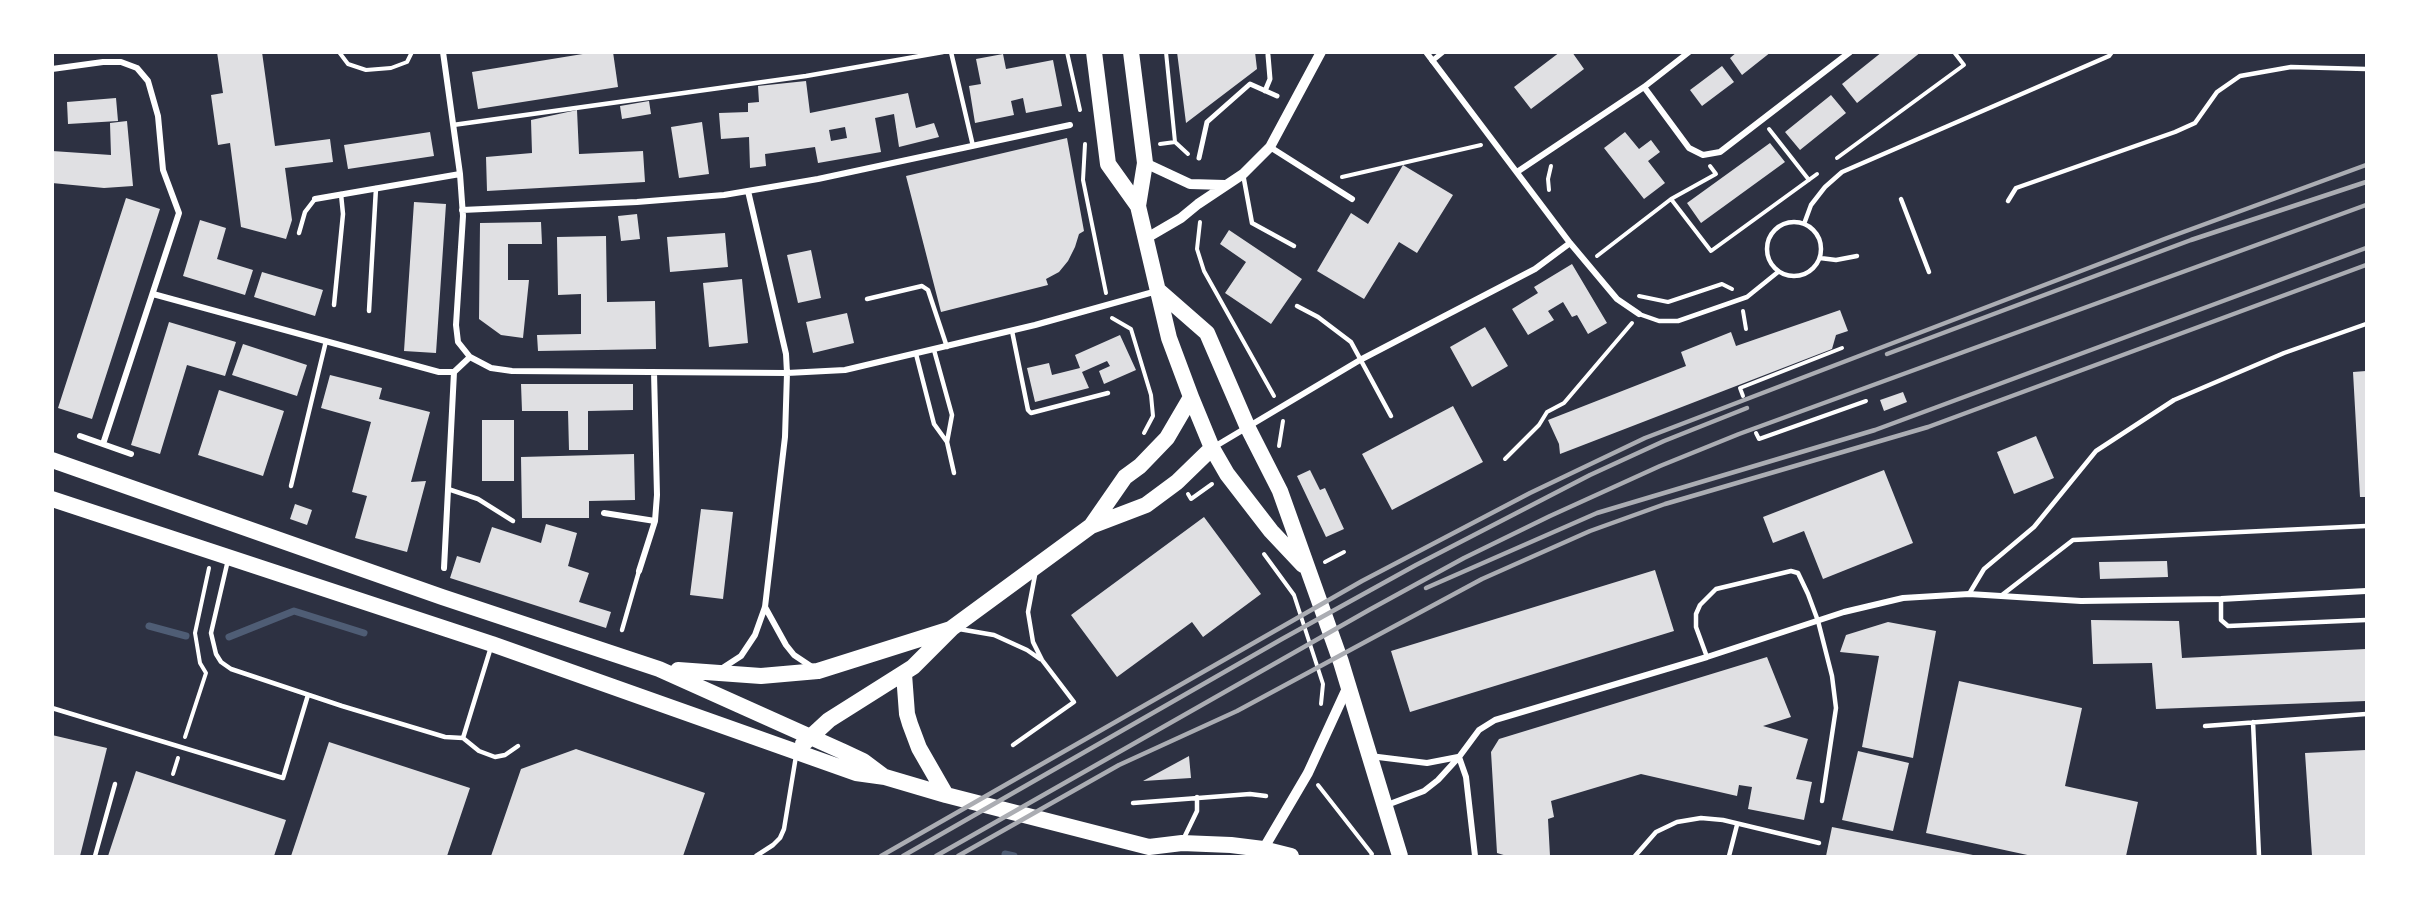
<!DOCTYPE html>
<style>
body{margin:0}
#map{position:relative;width:2419px;height:909px;overflow:hidden;background:#2d3142;font-family:Figtree,sans-serif}
canvas{display:block}
.frame{position:absolute;inset:0;border:54px solid #fff;pointer-events:none}
</style>
<div id="map">
<canvas width="2419" height="909"></canvas>
<div class="frame"></div>
</div>
<script>
const ctx = document.querySelector('canvas').getContext('2d');
ctx.lineJoin = 'round';
const poly = rows => new Path2D(rows.map(r => 'M' + r).join(''));
function trace(path, color, width, dash) { ctx.strokeStyle = color; ctx.lineWidth = width; ctx.lineCap = dash ? 'butt' : 'round'; ctx.setLineDash(dash || []); ctx.stroke(path); }
function fill(path, color) { ctx.fillStyle = color; ctx.fill(path, 'evenodd'); }
trace(poly([
 [149,626,186,636],
 [229,637,294,611,364,633],
 [1005,854,1014,856]
]), '#4f5d75', 7);
fill(poly([
 [217,52,262,52,275,146,330,139,333,162,285,168,292,220,286,239,241,227,230,143,218,145,211,95,223,93],
 [595,52,613,52,618,87,478,109,472,72],
 [1177,52,1255,52,1257,69,1186,123],
 [1560,52,1572,52,1584,69,1531,109,1514,87],
 [1737,52,1771,52,1742,75,1730,58],
 [1882,52,1921,52,1857,103,1842,84],
 [1003,54,1006,69,1053,60,1062,106,1026,113,1023,98,1011,101,1014,115,975,123,969,86,981,84,976,59],
 [1722,66,1734,82,1702,106,1690,90],
 [806,81,810,113,908,93,916,128,934,123,939,137,899,147,894,114,875,118,881,152,818,163,815,147,765,154,766,166,750,168,749,137,721,139,719,113,748,112,748,103,759,102,758,86],
 [845,127,847,138,831,141,829,130],
 [1831,95,1846,113,1800,150,1785,132],
 [116,98,118,121,68,124,67,102],
 [649,101,651,114,622,119,620,106],
 [577,110,579,154,643,151,645,182,487,191,486,157,532,153,531,120],
 [127,121,133,186,104,188,52,183,52,151,111,155,110,123],
 [702,122,709,174,679,178,671,127],
 [430,132,434,156,348,169,344,145],
 [1625,132,1639,149,1651,140,1660,152,1648,161,1665,183,1644,199,1604,148],
 [1067,138,1084,231,1079,234,1075,247,1068,261,1059,272,1046,279,1048,285,941,312,906,176],
 [1770,143,1785,162,1701,223,1687,203],
 [1403,165,1453,195,1417,253,1399,242,1364,299,1317,271,1351,213,1368,224],
 [126,198,160,209,92,419,58,408],
 [414,202,446,204,436,353,404,351],
 [637,214,640,239,621,241,618,216],
 [200,220,226,228,217,259,253,270,245,295,183,276],
 [541,222,542,244,508,244,508,280,529,280,523,338,501,335,479,319,480,223],
 [1229,230,1302,279,1271,324,1225,293,1246,262,1220,244],
 [725,233,728,267,670,272,667,237],
 [606,236,607,302,655,301,656,349,538,351,537,335,581,334,581,294,558,295,557,237],
 [811,250,821,298,798,303,787,255],
 [1572,264,1607,323,1588,334,1577,315,1572,317,1563,302,1548,311,1554,320,1528,335,1512,309,1538,293,1534,287],
 [262,272,323,290,315,316,254,297],
 [742,279,748,343,709,347,703,283],
 [1840,310,1848,331,1836,335,1832,349,1560,454,1559,444,1548,420,1686,366,1681,352,1731,332,1736,346],
 [847,313,854,343,813,353,806,322],
 [169,322,236,342,225,376,187,365,160,454,131,445],
 [1485,327,1508,366,1472,387,1450,347],
 [1120,335,1136,370,1104,384,1099,371,1110,366,1107,361,1082,372,1089,388,1035,402,1027,368,1049,363,1052,375,1080,368,1075,355],
 [243,344,307,365,297,396,232,375],
 [2366,371,2366,497,2360,497,2353,372],
 [330,375,382,388,379,399,430,412,411,482,426,481,407,552,355,538,367,496,352,492,371,422,321,408],
 [521,384,633,384,633,410,588,411,588,450,569,450,568,411,522,411],
 [219,390,284,411,263,476,198,455],
 [1903,392,1907,402,1884,411,1880,400],
 [1453,406,1483,462,1392,510,1362,454],
 [482,420,514,420,514,481,482,481],
 [2036,436,2054,478,2014,494,1997,452],
 [634,454,635,500,589,501,589,518,522,518,521,457],
 [1310,470,1320,490,1325,488,1344,529,1326,537,1297,476],
 [1884,470,1913,543,1823,579,1804,531,1773,543,1763,517],
 [295,504,312,510,307,525,290,519],
 [701,509,733,512,723,599,690,595],
 [1204,517,1261,594,1203,637,1192,622,1117,677,1071,615],
 [546,524,577,533,568,566,589,573,579,602,611,612,606,628,450,578,457,556,480,563,492,527,541,543],
 [2167,561,2168,577,2100,579,2099,562],
 [1655,570,1674,631,1410,712,1391,651],
 [2091,620,2179,621,2182,658,2366,649,2366,701,2156,709,2152,663,2093,664],
 [1888,622,1936,631,1913,758,1862,747,1879,656,1840,652,1846,635],
 [1767,657,1791,717,1763,726,1808,739,1796,779,1812,782,1804,820,1748,809,1752,787,1739,785,1737,796,1641,774,1551,801,1554,817,1548,819,1550,856,1507,856,1497,853,1491,752,1499,739],
 [1959,681,2082,708,2065,786,2138,802,2126,856,2032,856,1926,833],
 [52,735,107,748,80,856,52,856],
 [329,742,470,788,447,856,291,856],
 [576,749,705,793,683,856,491,856,521,769],
 [2366,750,2366,856,2312,856,2305,753],
 [1858,751,1909,763,1893,831,1842,820],
 [1189,756,1191,778,1143,781],
 [136,771,286,820,274,856,108,856],
 [1832,827,1973,855,1973,856,1826,856]
]), '#e0e0e3');
trace(poly([
 [339,52,348,64,366,70,391,68,407,62,412,52],
 [1067,52,1080,110],
 [1166,52,1175,142,1188,154],
 [1769,129,1809,180],
 [1085,144,1083,180,1106,293],
 [1160,144,1175,142],
 [1837,158,1964,65,1954,52],
 [1342,177,1481,145],
 [1549,190,1548,179,1551,166],
 [1671,199,1711,251,1817,174],
 [1200,222,1197,249,1204,271,1274,396],
 [1597,256,1671,199,1716,174,1710,166],
 [1639,296,1668,302,1722,284,1732,289],
 [1743,311,1746,329],
 [1112,318,1131,329,1151,395,1153,416,1144,433],
 [1743,396,1740,388,1842,348],
 [1756,433,1759,439,1866,401],
 [1279,446,1283,421],
 [1505,459,1539,425,1547,412,1564,403,1632,323],
 [1188,494,1191,499,1212,484],
 [1264,554,1294,595,1323,684,1321,704],
 [1325,562,1344,552],
 [185,737,206,673,200,663,195,633,209,568],
 [173,774,178,758],
 [1318,785,1372,854,1371,856]
]), '#fff', 4);
trace(poly([
 [951,52,973,146],
 [453,125,806,76,943,52],
 [1243,174,1252,223,1294,246],
 [1901,199,1929,272],
 [2008,201,2016,188,2175,132,2195,123,2217,92,2240,76,2291,67,2366,69],
 '1767 249a27 27 0 1 1 54 0a27 27 0 1 1-54 0Z',
 [1804,224,1811,205,1825,187,1842,172,2109,56,2112,52],
 [299,233,305,212,315,199],
 [1820,258,1836,260,1857,256],
 [867,299,922,286,928,290,947,347],
 [334,305,343,214,341,194],
 [1297,306,1318,317,1351,342,1391,416],
 [369,311,376,188],
 [1639,314,1659,321,1678,321,1747,297,1778,272],
 [1012,331,1028,410,1031,413,1108,393],
 [934,350,952,415,947,442],
 [916,354,934,424,947,442,954,473],
 [291,486,326,341],
 [448,489,478,499,513,521],
 [228,560,211,633,216,654,221,662,231,669,342,706,445,737,463,738],
 [1969,594,1984,569,2034,527,2096,451,2174,400,2284,353,2366,324],
 [2002,595,2073,540,2366,526],
 [2221,599,2221,620,2228,626,2366,620],
 [959,629,994,635,1027,650,1040,659],
 [622,630,639,571],
 [491,647,463,738,479,751,495,757,505,755,518,746],
 [1707,657,1696,627,1696,614,1700,605,1716,589,1791,571,1798,573,1808,594,1818,621,1832,676,1836,708,1822,801],
 [52,708,283,778,308,695],
 [2253,722,2259,856],
 [2205,726,2366,714],
 [1013,745,1074,702,1042,660,1033,642,1028,612,1035,575],
 [1133,803,1250,794,1266,796],
 [1183,840,1197,811,1197,797],
 [95,856,115,784],
 [756,856,773,845,780,838,784,829,796,756],
 [1635,856,1656,832,1677,822,1701,818,1723,820,1819,843],
 [1729,856,1737,825]
]), '#fff', 4.5);
trace(poly([
 [1432,61,1443,52],
 [1265,91,1270,79,1268,55],
 [1199,158,1207,122,1250,84,1277,96]
]), '#fff', 5);
trace(poly([
 [443,52,460,174,463,216,456,325,458,342,470,357,491,368,512,371,787,373,845,370,1035,325,1157,291],
 [1426,52,1570,243,1617,299,1639,314],
 [52,69,103,62,121,62,137,68,148,81,158,116,163,170,179,213,103,444],
 [1644,87,1689,148,1703,155,1720,152,1850,52],
 [1270,147,1352,199],
 [1517,172,1644,87,1689,52],
 [315,199,460,174],
 [462,210,637,202,724,195,818,179,1070,125],
 [153,294,439,372,454,372],
 [80,436,131,454],
 [1214,447,1360,360,1535,269,1570,243],
 [604,513,655,521],
 [444,568,454,372,470,357],
 [639,571,655,521,657,495,654,372],
 [765,607,786,645,794,655,812,667],
 [721,669,741,656,755,635,765,607,785,437,787,373,786,354,748,191],
 [1370,756,1427,763,1458,757],
 [1459,757,1466,777,1475,856],
 [1387,805,1424,791,1438,780,1459,757,1479,730,1495,720,1707,657,1844,612,1903,598,1969,594,2081,601,2221,599,2366,591]
]), '#fff', 6);
trace(poly([
 [1145,163,1190,184,1225,185],
 [1145,239,1181,218,1198,204,1243,174,1270,147,1321,52],
 [1261,853,1308,773,1348,686]
]), '#fff', 10);
trace(poly([
 [1094,52,1108,164,1138,206,1169,338,1191,397,1212,448,1227,474,1271,531,1303,565],
 [1131,52,1145,163,1138,206],
 [1159,291,1207,333,1248,428,1280,491,1341,662,1400,856],
 [52,460,442,597,659,669,844,752,863,761,883,776],
 [52,499,492,644,856,773,885,777,946,795,1149,847,1182,843,1231,845,1263,849,1291,856],
 [1091,526,1125,477,1140,466,1167,438,1191,397],
 [678,670,761,676,818,671,951,629],
 [904,674,907,714,910,724,919,748,946,795],
 [803,744,829,720,913,667,952,628,1091,526,1146,505,1177,482,1212,448]
]), '#fff', 16);
trace(poly([
 [1887,354,2191,240,2366,182],
 [1426,588,1597,513,1875,430,2366,248],
 [881,856,1362,581,1530,493,1645,438,2167,238,2366,165],
 [903,856,1282,639,1416,565,1590,475,1664,441,1747,408],
 [936,856,1369,610,1464,558,1550,516,1660,466,1739,434,2366,205],
 [958,856,1119,765,1237,711,1482,579,1590,531,1665,504,1928,427,2366,265]
]), '#abadb3', 4.5);
</script>
